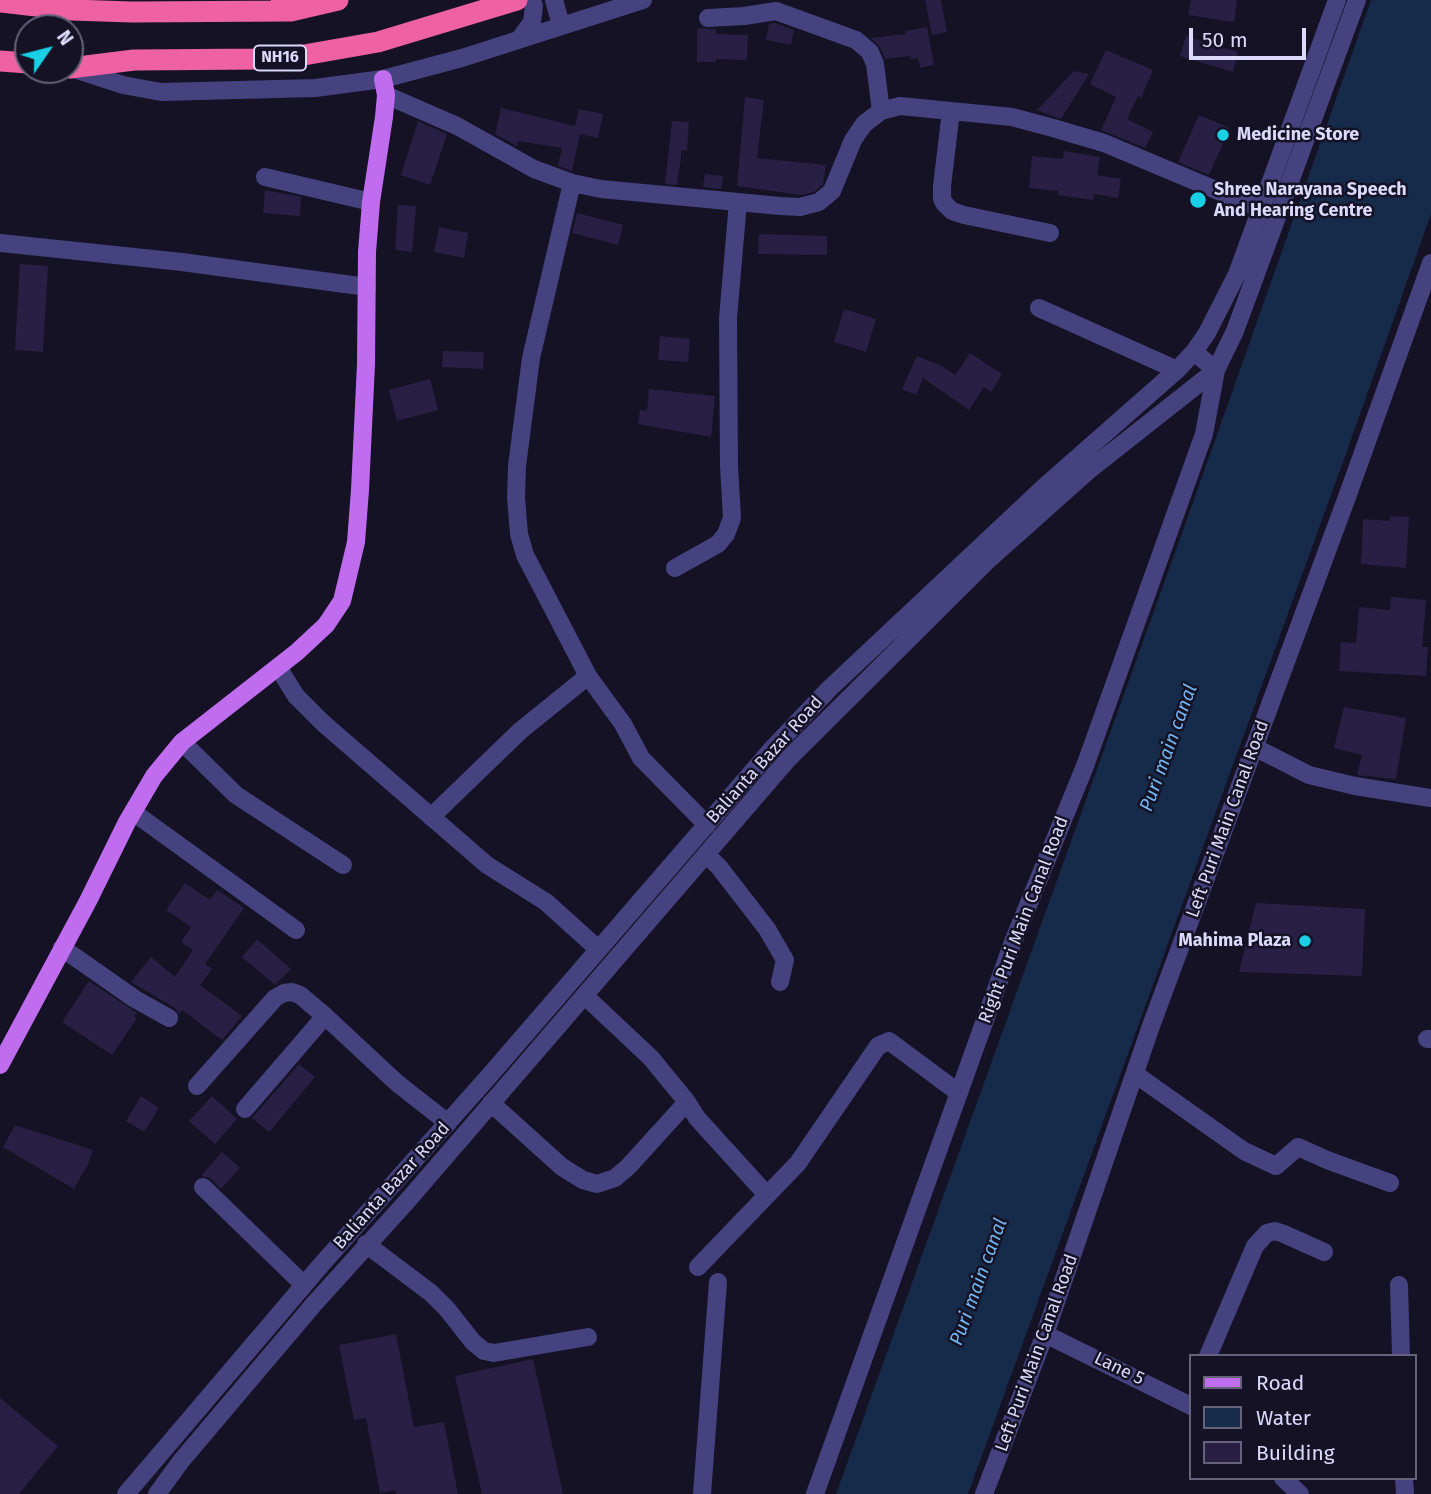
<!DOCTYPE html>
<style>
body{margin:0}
#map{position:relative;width:1431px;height:1494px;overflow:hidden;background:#151225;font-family:"Fira Sans",sans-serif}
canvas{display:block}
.legend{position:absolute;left:1189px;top:1354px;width:228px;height:126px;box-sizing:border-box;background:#151225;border:2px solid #65627b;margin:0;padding:9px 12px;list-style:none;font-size:21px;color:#ddd9fb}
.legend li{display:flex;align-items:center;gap:14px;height:35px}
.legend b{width:35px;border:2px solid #65627b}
.north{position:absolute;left:14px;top:14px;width:70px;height:70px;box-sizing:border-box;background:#151225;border:2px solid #65627b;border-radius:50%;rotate:55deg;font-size:19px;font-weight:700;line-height:28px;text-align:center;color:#ddd9fb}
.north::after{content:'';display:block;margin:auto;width:24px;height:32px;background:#1ad0e6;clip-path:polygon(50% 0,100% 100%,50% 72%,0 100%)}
.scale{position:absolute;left:1189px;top:28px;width:117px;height:32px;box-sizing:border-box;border:4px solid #ddd9fb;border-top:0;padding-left:9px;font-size:21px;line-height:24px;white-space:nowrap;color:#ddd9fb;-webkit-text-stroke:5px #151225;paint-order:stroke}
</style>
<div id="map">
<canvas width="1431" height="1494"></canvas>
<ul class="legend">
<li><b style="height:9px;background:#bf6cef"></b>Road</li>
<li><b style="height:19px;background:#162a4a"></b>Water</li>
<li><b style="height:19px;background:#272044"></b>Building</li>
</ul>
<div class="north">N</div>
<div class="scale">50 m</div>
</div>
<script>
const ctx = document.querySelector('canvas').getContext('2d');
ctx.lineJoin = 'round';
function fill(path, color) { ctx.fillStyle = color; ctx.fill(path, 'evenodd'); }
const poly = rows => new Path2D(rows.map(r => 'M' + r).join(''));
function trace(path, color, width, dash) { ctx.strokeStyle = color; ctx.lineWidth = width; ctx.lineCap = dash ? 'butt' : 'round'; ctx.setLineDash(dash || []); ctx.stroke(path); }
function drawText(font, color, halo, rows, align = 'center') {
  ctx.font = font + ' "Fira Sans",sans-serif'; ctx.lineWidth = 5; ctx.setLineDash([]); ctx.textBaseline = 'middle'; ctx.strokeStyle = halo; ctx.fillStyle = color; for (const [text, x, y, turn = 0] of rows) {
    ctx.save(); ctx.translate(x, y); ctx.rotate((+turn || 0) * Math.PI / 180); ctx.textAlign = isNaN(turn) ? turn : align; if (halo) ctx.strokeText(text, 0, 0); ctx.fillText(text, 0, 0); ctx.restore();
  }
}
fill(poly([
 [1371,0,1431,0,1431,214,1347,451,968,1494,836,1494,1186,522]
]), '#162a4a');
fill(poly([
 [925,0,941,0,947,32,932,35],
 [1191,0,1237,0,1234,22,1188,15],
 [775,23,794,30,791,45,766,40,769,24],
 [927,27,934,65,920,68,918,58,911,59,910,56,885,59,880,47,871,38,906,34,905,31],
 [697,28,716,29,716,34,748,35,747,60,716,59,716,62,697,62],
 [1186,36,1238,52,1233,72,1180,56],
 [1106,50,1153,70,1141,98,1138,96,1127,119,1153,132,1145,148,1101,130,1116,97,1090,84],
 [1074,71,1089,74,1061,119,1037,110],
 [745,97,764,100,757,158,826,165,823,184,814,192,802,195,737,186],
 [501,108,575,126,579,109,603,114,598,138,580,134,572,171,558,166,562,148,518,141,517,146,495,134],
 [1199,115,1230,128,1209,175,1178,162],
 [418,121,447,134,430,185,401,175],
 [672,121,689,122,687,151,682,150,677,185,665,184],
 [1064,151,1100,157,1097,175,1121,179,1118,198,1094,194,1093,200,1058,195,1058,191,1029,188,1032,156,1063,159],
 [705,174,723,176,721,189,703,187],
 [265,190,301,197,300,216,263,213],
 [398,205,416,206,412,252,395,250],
 [577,213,623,225,618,245,572,233],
 [439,227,468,233,464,258,434,252],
 [759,234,827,236,827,255,758,254],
 [20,264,48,266,43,352,15,350],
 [844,309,876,319,866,352,834,342],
 [660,336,690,339,688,362,658,360],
 [443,351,484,352,483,369,442,367],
 [970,353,1002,374,991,392,984,387,969,410,923,378,916,395,902,389,917,356,940,365,955,375],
 [430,379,438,410,397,421,389,390],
 [649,389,715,396,711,437,638,424,640,410,647,411],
 [1390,516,1409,517,1406,568,1361,564,1363,519,1390,521],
 [1391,597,1426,600,1422,647,1428,647,1426,676,1339,671,1341,642,1356,643,1359,607,1390,610],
 [1344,707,1406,718,1396,779,1357,775,1362,755,1334,748],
 [185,883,210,900,217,890,244,908,205,964,212,969,200,985,242,1016,222,1040,182,1010,179,1014,175,1008,131,982,151,957,175,977,193,950,181,942,191,927,166,910],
 [1256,903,1365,909,1362,976,1239,972],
 [257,939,291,969,275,985,242,957],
 [89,981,137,1013,134,1016,137,1018,112,1055,62,1022],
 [299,1064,315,1077,269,1132,252,1118],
 [141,1096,159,1108,144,1132,126,1121],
 [212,1096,237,1119,215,1144,189,1121],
 [15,1125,93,1150,88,1164,74,1189,3,1147],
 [222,1152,240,1168,221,1189,210,1178,201,1176],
 [396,1334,414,1427,444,1422,458,1494,396,1494,396,1490,380,1493,366,1418,354,1420,339,1345],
 [533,1359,563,1494,482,1494,455,1376],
 [0,1398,58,1446,19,1494,0,1494]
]), '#272044');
trace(poly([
 [554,0,561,25],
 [708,18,744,16,776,11,856,40,870,52,875,64,881,111],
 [521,37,532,22,534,6,532,0],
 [71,68,123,85,161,92,315,88,383,79,462,58,643,0],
 [386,95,457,126,534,169,572,183,601,189,780,206,800,207,819,202,832,191,853,140,864,124,881,111,900,106,1012,117,1053,128,1104,143,1261,209],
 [951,111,942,186,942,199,945,204,952,211,964,215,1050,233],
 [265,177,371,202],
 [572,183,531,358,517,466,516,498,519,534,525,555,588,676,623,724,641,758,707,825],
 [0,243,182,262,367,287],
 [1039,308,1177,370],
 [675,568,718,544,726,534,732,518,729,466,728,318,738,202],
 [278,667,296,696,323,723,487,865,546,902,598,949],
 [182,742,236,795,343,865],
 [1254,747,1309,775,1355,786,1431,798],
 [133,812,296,930],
 [431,817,520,731,588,676],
 [706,854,719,867,767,929,785,960,780,982],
 [62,948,135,999,169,1018],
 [585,996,651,1058,687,1102,697,1118,767,1195],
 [1427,1039,1431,1039],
 [1135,1074,1244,1151,1276,1166,1298,1147,1327,1160,1390,1183],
 [197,1086,275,998,284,993,292,992,300,995,325,1016,397,1083,448,1123],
 [491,1103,562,1167,583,1180,597,1184,615,1178,628,1167,687,1102],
 [245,1109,325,1016],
 [203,1187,304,1285],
 [366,1244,431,1293,447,1309,473,1342,484,1351,494,1353,588,1337],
 [698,1267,798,1163,878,1046,889,1041,959,1093],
 [1399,1285,1401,1356],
 [1045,1334,1191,1406],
 [1208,1356,1255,1246,1267,1233,1275,1231,1284,1234,1324,1252],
 [1283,1478,1300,1494],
 [1404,1478,1405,1494],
 [126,1494,321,1265,490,1075,772,749,829,689,1043,488,1177,370,1194,352,1207,333,1237,274,1337,0],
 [157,1494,181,1461,314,1304,409,1199,789,758,986,562,1088,471,1216,370,1235,331,1357,0],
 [702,1494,718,1282],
 [815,1494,1013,942,1085,766,1204,434,1216,370,1194,352],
 [984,1494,1045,1334,1151,1026,1347,497,1431,263]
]), '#45427f', 18);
trace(poly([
 [0,1065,88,901,127,822,154,776,182,742,297,652,326,625,342,601,356,542,360,490,366,364,367,252,371,202,384,117,386,95,383,79]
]), '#bf6cef', 18);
trace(poly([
 [0,2,72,10,132,12,291,11],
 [279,7,291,11,338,0],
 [0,61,28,63],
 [70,68,134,60,262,59,304,55,378,42,517,0]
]), '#ee61a3', 21);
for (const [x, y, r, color] of [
 [1223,135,7,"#1ad0e6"],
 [1198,200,9,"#1ad0e6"],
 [1305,941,7,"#1ad0e6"]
]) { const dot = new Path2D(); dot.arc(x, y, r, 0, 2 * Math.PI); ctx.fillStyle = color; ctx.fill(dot); trace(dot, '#151225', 2.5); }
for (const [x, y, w] of [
 [280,58,52]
]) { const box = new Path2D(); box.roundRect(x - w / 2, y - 12.5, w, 25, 5); ctx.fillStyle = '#151225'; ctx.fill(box); trace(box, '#ddd9fb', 2); }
drawText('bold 16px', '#ddd9fb', null, [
 ["NH16",280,58]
]);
drawText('bold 18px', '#ddd9fb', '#151225', [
 ["Medicine Store",1237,135],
 ["Shree Narayana Speech",1214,190],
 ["And Hearing Centre",1214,211],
 ["Mahima Plaza",1291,941,"right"]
], 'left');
drawText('18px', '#ddd9fb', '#151225', [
 ["Balianta Bazar Road",765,760,-48],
 ["Left Puri Main Canal Road",1228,819,-70],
 ["Right Puri Main Canal Road",1024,920,-69],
 ["Balianta Bazar Road",392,1186,-48],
 ["Left Puri Main Canal Road",1037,1353,-70],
 ["Lane 5",1119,1369,26]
]);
drawText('italic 19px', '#72b5f0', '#151225', [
 ["Puri main canal",1169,748,-70],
 ["Puri main canal",979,1282,-70]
]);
</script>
